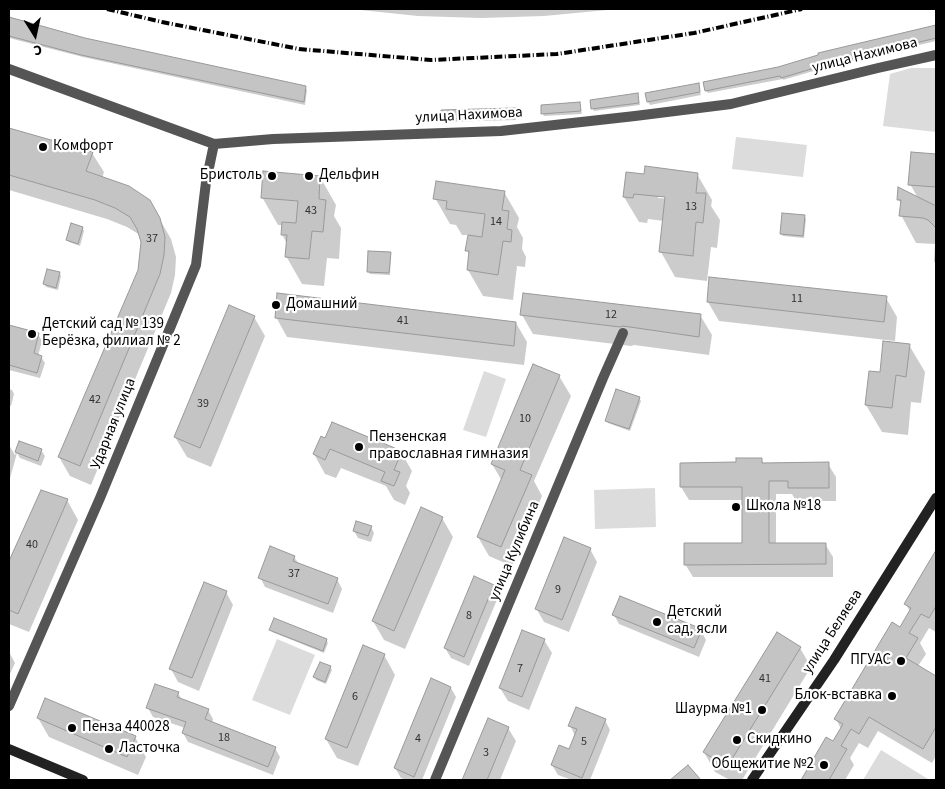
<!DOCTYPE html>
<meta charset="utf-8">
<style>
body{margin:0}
#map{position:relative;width:945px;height:789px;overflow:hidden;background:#fff;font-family:"Source Sans 3",sans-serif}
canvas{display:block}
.frame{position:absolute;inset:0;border:10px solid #000;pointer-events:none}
.north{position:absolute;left:10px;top:10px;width:50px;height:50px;-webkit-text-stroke:4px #fff;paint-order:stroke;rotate:170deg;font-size:14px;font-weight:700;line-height:20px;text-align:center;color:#000}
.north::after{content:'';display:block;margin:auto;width:18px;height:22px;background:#000;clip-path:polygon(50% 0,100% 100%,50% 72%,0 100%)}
</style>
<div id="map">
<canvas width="945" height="789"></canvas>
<div class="frame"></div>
<div class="north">С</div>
</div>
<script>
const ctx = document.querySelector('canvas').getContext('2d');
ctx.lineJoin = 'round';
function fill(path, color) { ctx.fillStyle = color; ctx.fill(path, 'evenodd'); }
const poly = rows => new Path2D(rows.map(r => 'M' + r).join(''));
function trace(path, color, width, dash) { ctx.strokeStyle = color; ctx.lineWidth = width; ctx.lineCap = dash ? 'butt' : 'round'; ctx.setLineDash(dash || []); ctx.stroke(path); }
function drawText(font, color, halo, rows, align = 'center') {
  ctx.font = font + ' "Source Sans 3",sans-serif'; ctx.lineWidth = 4.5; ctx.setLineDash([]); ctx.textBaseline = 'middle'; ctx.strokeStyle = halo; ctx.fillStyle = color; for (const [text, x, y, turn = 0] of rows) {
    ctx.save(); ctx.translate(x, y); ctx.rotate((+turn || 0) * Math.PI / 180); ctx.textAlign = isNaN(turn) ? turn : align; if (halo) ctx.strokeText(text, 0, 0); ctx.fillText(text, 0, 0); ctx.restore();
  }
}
fill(poly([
 [911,68,936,68,936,132,883,126,890,74],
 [736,137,807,145,803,177,732,169],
 [484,371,506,379,486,437,463,430],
 [655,488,656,527,595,529,594,490],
 [277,639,315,655,290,715,252,700],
 [881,750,928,779,927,780,863,780]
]), '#dcdcdc');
fill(poly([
 [351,9,618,9,544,16,481,18,418,16],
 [9,18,85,39,305,87,307,90,305,105,83,57,9,38],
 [936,26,936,41,820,69,783,80,783,79,708,93,706,91,705,83,778,69,820,56,820,54],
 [698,84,701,95,650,105,648,102,647,94],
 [637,95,640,105,594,111,592,108],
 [579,103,582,114,544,116,543,114],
 [514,109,516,120,444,122,442,119,442,111],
 [9,130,92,153,104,172,102,178,149,201,171,239,176,257,175,275,171,293,91,485,70,476,59,457,139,270,142,241,140,235,127,227,107,219,9,190],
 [936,155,936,265,934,261,935,244,916,243,901,215,902,205,898,199,918,198,910,184],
 [697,174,712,200,711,206,720,220,717,248,711,247,707,281,675,277,661,252,664,221,648,219,647,223,639,222,624,197,645,175],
 [658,195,671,197,671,199,658,198],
 [320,177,336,205,334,216,341,228,339,259,327,258,324,286,302,284,286,256,287,244,282,234,283,225,278,225,262,197],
 [504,192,519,218,517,227,523,238,522,249,526,257,525,267,517,266,513,300,483,296,468,270,470,256,467,250,469,235,462,235,456,225,450,224,435,198],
 [804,216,806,219,804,238,783,236,781,234],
 [82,228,84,231,80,246,69,242,67,239],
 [390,253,391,256,390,275,370,274,368,271],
 [60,274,61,276,58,290,46,287,44,284],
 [886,298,897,317,895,341,719,321,708,302],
 [522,315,700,315,712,335,709,355,634,345,631,346,533,334],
 [254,317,265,336,211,467,187,457,175,437],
 [276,317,516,323,527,342,524,365,287,337],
 [9,326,38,334,42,341,38,356,41,357,45,363,40,378,9,370],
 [909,345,925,372,921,403,911,402,908,435,882,432,866,405,881,374],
 [559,376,571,396,534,481,542,496,512,566,489,556,478,537,502,481,492,464],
 [9,389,12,390,14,394,11,406,9,405],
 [639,398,641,401,630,431,608,423,606,420],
 [321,437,401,452,412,471,406,486,410,493,405,505,394,500,386,486,341,468,336,478,325,474,314,454],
 [20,442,41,450,45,456,41,466,20,458,17,453,9,482,9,445,15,455],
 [761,459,764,464,828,464,836,477,836,501,796,501,792,494,776,494,776,544,825,544,833,557,833,577,693,577,685,564,743,544,743,500,689,500,681,487,681,464,737,464],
 [41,492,67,500,78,520,29,632,9,624,9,564],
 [442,518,453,537,405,649,384,640,373,621],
 [371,527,374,533,371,542,358,538,354,531],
 [590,549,597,562,569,632,544,622,536,608],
 [936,553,936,632,929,628,920,643,926,654,918,666,936,677,936,756,932,763,878,731,868,748,859,743,850,758,854,765,845,780,802,780,827,739,833,743,841,729,836,719,901,629,910,612,906,604],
 [294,557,299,564,337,579,342,589,333,613,265,587,260,577],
 [493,586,499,595,469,666,451,658,445,648],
 [226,592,233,605,199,691,178,682,171,669],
 [614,615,701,630,706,640,699,657,619,624],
 [271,630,326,640,328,643,324,653,272,632],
 [544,640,552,653,529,710,508,701,500,688],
 [800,648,811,667,742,780,730,780,715,772,704,752],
 [9,652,15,663,9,676],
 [384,655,395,675,358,766,337,758,326,739],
 [330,667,332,670,326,684,316,680,315,677],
 [451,688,456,697,422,780,406,780,401,778,395,768],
 [178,693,182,700,208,710,213,719,212,723,275,748,280,757,273,775,188,742,183,733,185,728,153,717,148,708],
 [38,718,135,737,146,757,138,775,49,737],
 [488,720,508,728,516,741,500,780,464,780],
 [605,720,610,730,590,780,572,780,558,775,552,765,569,750,575,736,570,725]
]), '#0003');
const building = poly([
 [9,17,85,38,306,86,304,102,81,55,9,36,9,17],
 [936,25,936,38,818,67,781,78,780,76,705,91,703,82,778,67,818,55,818,53,936,25],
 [699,83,700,92,647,102,645,93,699,83],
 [638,93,639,103,591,109,590,100,638,93],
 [580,102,581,111,541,114,541,105,580,102],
 [515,108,515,117,441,119,441,110,515,108],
 [9,128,93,152,86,171,129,186,150,200,160,218,165,237,164,255,160,274,80,466,58,457,138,270,141,242,137,229,130,217,115,208,95,200,9,175,9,128],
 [911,152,936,154,936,187,908,185,911,152],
 [645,166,698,173,696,193,706,193,703,223,696,222,693,256,659,252,665,197,634,194,633,198,623,197,626,172,644,174,645,166],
 [263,171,320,176,319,199,326,200,323,232,312,231,309,259,285,257,287,235,281,235,282,222,296,223,298,201,261,198,263,171],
 [436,181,505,191,502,210,509,211,507,229,512,230,511,242,503,241,498,275,467,270,469,251,465,251,468,235,482,237,485,214,446,209,447,201,433,199,436,181],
 [898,187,936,206,936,228,928,220,923,218,899,216,901,200,897,200,898,187],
 [782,213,805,215,803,236,780,234,782,213],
 [71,223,83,227,78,244,66,240,71,223],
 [368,251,391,252,389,273,367,272,368,251],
 [47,269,60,272,56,288,43,284,47,269],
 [709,277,887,296,884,322,707,302,709,277],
 [277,293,516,322,514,346,275,318,277,293],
 [523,293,701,314,699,337,623,326,620,327,520,315,523,293],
 [229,305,255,316,200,448,174,437,229,305],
 [9,325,39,333,34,353,42,356,37,373,9,365,9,325],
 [883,341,910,344,906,377,896,375,892,408,865,405,869,371,880,372,883,341],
 [533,364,560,375,520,470,532,475,501,547,477,537,505,470,491,464,533,364],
 [616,389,640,397,629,429,605,421,616,389],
 [332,422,402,451,394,470,400,472,394,486,381,481,385,472,330,449,325,460,313,454,321,436,325,438,332,422],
 [19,441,42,449,38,461,15,452,19,441],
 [736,458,762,458,762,463,829,462,829,488,788,488,788,481,769,481,769,543,826,543,826,564,684,565,684,543,742,543,742,487,680,487,680,463,736,462,736,458],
 [41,490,68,499,18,614,9,610,9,561,41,490],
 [421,507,443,517,394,631,372,621,421,507],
 [356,521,372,526,368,536,353,531,356,521],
 [564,537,591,548,562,620,535,609,564,537],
 [270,546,295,556,293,561,338,578,328,604,258,578,270,546],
 [936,550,936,606,929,618,921,614,909,633,918,638,906,658,936,676,936,727,923,749,869,717,859,734,851,729,841,746,847,749,829,780,801,780,826,737,833,741,843,724,834,719,892,622,900,627,911,608,904,604,936,550],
 [474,576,494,585,464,657,444,648,474,576],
 [204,582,227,591,192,678,169,669,204,582],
 [620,596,702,629,694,648,612,615,620,596],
 [274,618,327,639,323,651,269,630,274,618],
 [522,630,545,639,522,697,499,688,522,630],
 [777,632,801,647,727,767,703,752,777,632],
 [363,645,385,654,347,748,325,739,363,645],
 [320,662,331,666,325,682,313,677,320,662],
 [431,678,451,687,414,777,394,768,431,678],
 [155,684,179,692,177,697,209,709,205,719,276,747,268,767,182,733,186,722,146,708,155,684],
 [45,698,136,736,127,757,37,718,45,698],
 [576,707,606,719,582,778,551,765,559,745,569,749,577,729,568,726,576,707],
 [488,718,509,727,487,780,462,780,488,718],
 [688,765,701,780,670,780,688,765]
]);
fill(building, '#c4c4c4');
trace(building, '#999', 1);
trace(poly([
 [9,69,214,144,273,139,501,131,635,116,731,104,878,68,936,55],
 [9,706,100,498,196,265,206,182,214,144],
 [435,780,603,378,623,333]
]), '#555', 10);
trace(poly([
 [9,749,83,780],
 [752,780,834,660,936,498]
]), '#222', 10);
trace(poly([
 [107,9,162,22,299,49,431,60,557,54,694,33,802,9]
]), '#000', 4, [8, 2.5, 1, 2.5]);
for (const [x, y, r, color] of [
 [43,147,5,"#000"],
 [272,176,5,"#000"],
 [309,176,5,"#000"],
 [276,305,5,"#000"],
 [32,334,5,"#000"],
 [359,447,5,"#000"],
 [736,507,5,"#000"],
 [657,622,5,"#000"],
 [901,661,5,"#000"],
 [892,696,5,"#000"],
 [762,710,5,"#000"],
 [72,728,5,"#000"],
 [737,740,5,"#000"],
 [109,749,5,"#000"],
 [824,765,5,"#000"]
]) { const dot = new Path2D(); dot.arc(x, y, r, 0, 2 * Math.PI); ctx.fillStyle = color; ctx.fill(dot); trace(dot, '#fff', 2); }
drawText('12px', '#313131', null, [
 ["13",691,207],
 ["43",311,211],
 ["14",496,222],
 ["37",152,239],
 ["11",797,299],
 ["12",611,315],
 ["41",403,321],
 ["42",95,400],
 ["39",203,404],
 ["10",525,419],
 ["40",32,545],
 ["37",294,574],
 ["9",558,590],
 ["8",469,616],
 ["7",520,669],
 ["41",765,679],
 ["6",355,697],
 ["18",224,738],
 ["4",418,739],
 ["5",584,742],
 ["3",486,753]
]);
drawText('15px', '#000', '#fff', [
 ["улица Нахимова",865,56,-14],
 ["улица Нахимова",469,116,-3],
 ["Ударная улица",114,424,-68],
 ["улица Кулибина",515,551,-67],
 ["улица Беляева",833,632,-57]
]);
drawText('15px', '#000', '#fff', [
 ["Комфорт",53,147],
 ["Бристоль",262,176,"right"],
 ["Дельфин",319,176],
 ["Домашний",286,305],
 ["Детский сад № 139",42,325],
 ["Берёзка, филиал № 2",42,342],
 ["Пензенская",369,438],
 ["православная гимназия",369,455],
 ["Школа №18",746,507],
 ["Детский",667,613],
 ["сад, ясли",667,630],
 ["ПГУАС",891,661,"right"],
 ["Блок-вставка",882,696,"right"],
 ["Шаурма №1",752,710,"right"],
 ["Пенза 440028",82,728],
 ["Скидкино",747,740],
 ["Ласточка",119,749],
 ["Общежитие №2",814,765,"right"]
], 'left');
</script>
